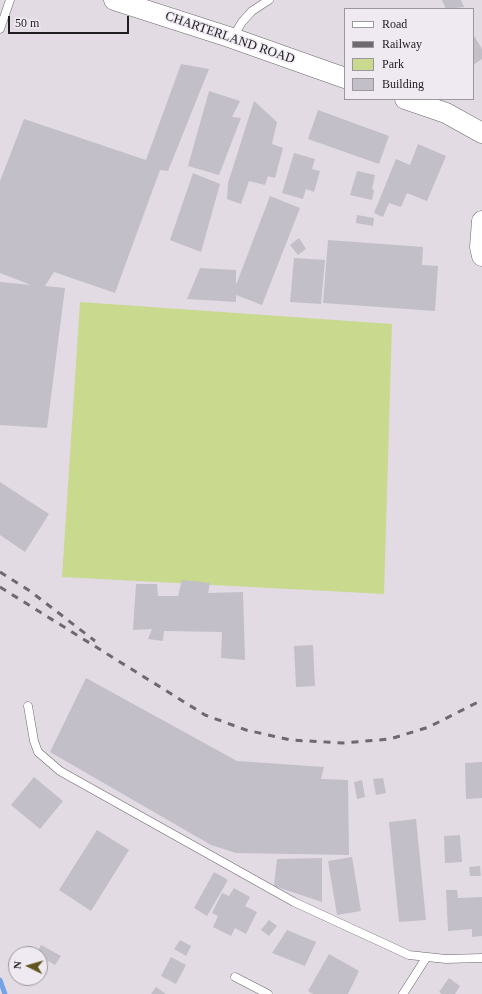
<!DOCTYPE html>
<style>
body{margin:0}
#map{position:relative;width:482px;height:994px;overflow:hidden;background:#e2dbe3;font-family:Georgia,serif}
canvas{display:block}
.legend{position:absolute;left:344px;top:8px;width:130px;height:92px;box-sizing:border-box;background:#efe9f1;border:1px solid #9c979d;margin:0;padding:5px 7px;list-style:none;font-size:12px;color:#1f1d20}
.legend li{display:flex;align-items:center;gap:8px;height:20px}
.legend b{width:20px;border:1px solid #9c979d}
.north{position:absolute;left:8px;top:946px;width:40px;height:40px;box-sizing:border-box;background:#efe9f1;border:1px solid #9c979d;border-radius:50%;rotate:275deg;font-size:11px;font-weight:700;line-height:16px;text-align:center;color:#1f1d20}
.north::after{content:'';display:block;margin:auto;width:14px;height:18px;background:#615622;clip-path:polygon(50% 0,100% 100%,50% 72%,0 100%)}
.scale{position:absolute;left:8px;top:16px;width:121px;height:18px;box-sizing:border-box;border:2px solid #1f1d20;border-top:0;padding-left:5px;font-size:12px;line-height:14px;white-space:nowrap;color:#1f1d20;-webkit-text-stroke:3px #efe9f1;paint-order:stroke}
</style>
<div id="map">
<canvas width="482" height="994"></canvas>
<ul class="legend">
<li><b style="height:5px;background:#fff"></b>Road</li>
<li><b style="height:5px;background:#6d696e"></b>Railway</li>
<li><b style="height:11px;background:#c9d98e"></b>Park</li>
<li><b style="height:11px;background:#c2bfc8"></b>Building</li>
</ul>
<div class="north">N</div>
<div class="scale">50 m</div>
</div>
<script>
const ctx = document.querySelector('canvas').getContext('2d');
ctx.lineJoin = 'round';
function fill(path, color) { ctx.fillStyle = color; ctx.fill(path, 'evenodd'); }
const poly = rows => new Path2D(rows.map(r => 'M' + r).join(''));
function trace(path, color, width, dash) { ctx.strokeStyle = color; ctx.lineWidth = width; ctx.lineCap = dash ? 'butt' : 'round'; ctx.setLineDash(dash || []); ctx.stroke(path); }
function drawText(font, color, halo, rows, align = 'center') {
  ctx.font = font + ' Georgia,serif'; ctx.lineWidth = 3; ctx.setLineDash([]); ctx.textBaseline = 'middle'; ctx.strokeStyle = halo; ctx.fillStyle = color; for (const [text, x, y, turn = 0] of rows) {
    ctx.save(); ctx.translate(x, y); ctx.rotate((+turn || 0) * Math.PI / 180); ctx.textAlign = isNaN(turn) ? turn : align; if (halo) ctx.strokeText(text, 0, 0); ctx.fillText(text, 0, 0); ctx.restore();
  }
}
fill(poly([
 [80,302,392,324,384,594,62,577]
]), '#c9d98e');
trace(poly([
 [0,980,5,994]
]), '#74a2e6', 5);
fill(poly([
 [442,0,461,0,464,7,446,9],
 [473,34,482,49,482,59,473,65],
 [181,64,209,69,168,171,160,170,115,293,54,272,45,286,65,288,47,428,0,425,0,282,31,285,0,273,0,181,24,119,146,160],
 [209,91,240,101,232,117,241,118,219,175,188,166],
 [254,101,277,122,272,144,283,148,275,178,268,176,265,185,249,181,241,204,227,199,228,183],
 [318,110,389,136,379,164,308,139],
 [418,144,446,156,427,201,407,193,401,207,389,203,383,217,374,213,396,159,410,165],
 [294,153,315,159,312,169,320,171,314,192,306,189,303,199,282,193],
 [357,171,375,175,372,189,374,190,372,200,350,195],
 [193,173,220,184,201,252,170,240],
 [270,196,300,208,262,305,236,295,236,302,187,299,200,268,236,270,236,285],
 [357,215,374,218,373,226,356,223],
 [299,238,306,249,298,255,290,245],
 [328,240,423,247,422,265,438,266,435,311,323,303],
 [294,258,325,260,321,304,290,302],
 [0,482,49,514,25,552,0,535],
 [182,580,210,583,208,593,243,592,245,660,221,658,222,632,164,631,163,641,148,639,152,629,133,630,136,584,157,584,158,596,178,596],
 [313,645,315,686,296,687,294,646],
 [86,678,237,761,324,767,321,779,348,780,349,855,236,853,211,845,50,752],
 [482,762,482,798,466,799,465,763],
 [34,777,63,801,40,829,11,805],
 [383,778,386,793,376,795,373,779],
 [362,780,365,797,357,799,354,782],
 [416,819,426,920,399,922,389,822],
 [97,830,129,850,91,911,59,890],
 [460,835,462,862,445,863,444,836],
 [352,857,361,911,337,915,328,861],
 [322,858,322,902,274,886,277,859],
 [480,866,481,876,470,876,469,867],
 [214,872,228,880,207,916,194,908],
 [234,888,250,897,245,906,257,912,246,934,235,928,231,936,213,927,218,916,212,913,222,893,229,896],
 [446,890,457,890,458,898,482,897,482,936,472,937,472,929,448,931],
 [269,920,277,926,269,936,261,930],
 [287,930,316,942,305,966,272,953],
 [180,940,191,946,186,956,174,949],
 [41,945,61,956,55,965,40,956,40,954,36,954],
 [329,954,359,971,348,994,313,994,308,991],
 [171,957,186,965,176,984,161,976],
 [449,978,460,986,455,994,442,994,439,992],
 [156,987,166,994,151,994]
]), '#c2bfc8');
const service = poly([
 [0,29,10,0],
 [233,37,242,22,252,11,269,0],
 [28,706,34,741,38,752,60,771,294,902,409,955,446,959,482,958],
 [235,977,268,994],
 [403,994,426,958]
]);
const tertiary = poly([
 [114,0,232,38,345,78],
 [405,99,446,113,482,133],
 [482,221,480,247,482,256]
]);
trace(service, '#6b656c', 9);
trace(tertiary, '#6b656c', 21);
trace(service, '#fff', 8);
trace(tertiary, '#fff', 20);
trace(poly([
 [0,572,30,591,95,641],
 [0,587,205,715,246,730,291,740,343,743,390,739,429,727,482,700]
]), '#6d696e', 3, [7, 7]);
drawText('13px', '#1f1d20', '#efe9f1', [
 ["CHARTERLAND ROAD",230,38,19]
]);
</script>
